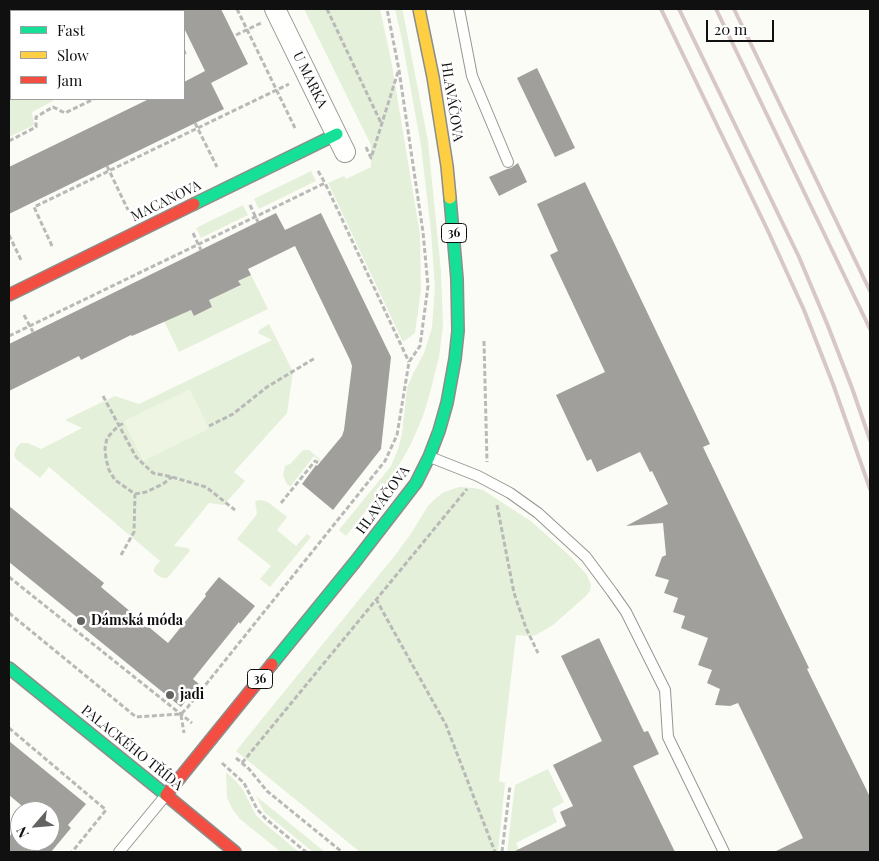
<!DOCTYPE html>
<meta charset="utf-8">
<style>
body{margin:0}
#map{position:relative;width:879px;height:861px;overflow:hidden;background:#fcfcf7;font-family:"Playfair Display",serif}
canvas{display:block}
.frame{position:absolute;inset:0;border:10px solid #101010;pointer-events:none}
.legend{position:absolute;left:10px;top:10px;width:175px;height:90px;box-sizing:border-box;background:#fff;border:1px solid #9f9f9f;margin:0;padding:6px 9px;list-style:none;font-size:15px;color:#101010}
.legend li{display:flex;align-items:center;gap:10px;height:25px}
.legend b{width:25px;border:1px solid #9f9f9f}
.north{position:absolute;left:10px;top:801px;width:50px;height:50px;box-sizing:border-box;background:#fff;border:1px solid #9f9f9f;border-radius:50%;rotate:243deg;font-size:14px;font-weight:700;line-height:20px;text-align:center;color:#101010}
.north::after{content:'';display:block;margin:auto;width:18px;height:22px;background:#636361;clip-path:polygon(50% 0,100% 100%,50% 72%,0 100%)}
.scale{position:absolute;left:706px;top:20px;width:68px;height:22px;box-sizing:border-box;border:2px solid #101010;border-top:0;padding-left:6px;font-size:15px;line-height:18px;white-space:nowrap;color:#101010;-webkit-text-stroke:4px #fff;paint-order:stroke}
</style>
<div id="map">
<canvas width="879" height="861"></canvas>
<div class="frame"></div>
<ul class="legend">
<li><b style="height:6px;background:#16e098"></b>Fast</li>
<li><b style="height:6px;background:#ffcf43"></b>Slow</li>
<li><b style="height:6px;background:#f24e42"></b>Jam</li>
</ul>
<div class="north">N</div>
<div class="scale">20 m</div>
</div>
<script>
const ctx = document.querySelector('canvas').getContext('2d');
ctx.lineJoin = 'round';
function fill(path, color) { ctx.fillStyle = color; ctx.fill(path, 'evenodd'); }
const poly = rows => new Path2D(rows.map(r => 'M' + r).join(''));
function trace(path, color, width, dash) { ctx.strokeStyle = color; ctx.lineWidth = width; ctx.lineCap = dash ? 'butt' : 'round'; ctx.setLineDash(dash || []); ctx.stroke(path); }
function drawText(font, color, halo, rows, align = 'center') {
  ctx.font = font + ' "Playfair Display",serif'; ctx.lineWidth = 5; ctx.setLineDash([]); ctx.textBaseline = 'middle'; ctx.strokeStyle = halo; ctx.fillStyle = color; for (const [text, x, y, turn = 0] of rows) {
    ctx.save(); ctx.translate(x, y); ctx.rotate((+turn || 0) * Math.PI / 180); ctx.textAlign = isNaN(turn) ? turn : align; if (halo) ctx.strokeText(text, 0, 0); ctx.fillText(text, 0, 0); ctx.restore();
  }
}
fill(poly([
 [304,9,380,9,391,60,420,234,421,290,415,333,403,342,328,183,344,176,346,179,371,167,371,145],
 [395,9,402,9,403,12,428,141,441,272,443,326,439,357,430,393,423,416,411,444,391,479,346,536,339,530,391,466,398,449,402,434,407,388,413,374,424,353,432,328,435,287,431,231,421,146,402,40],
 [11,77,11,99,52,99,53,101,32,112,34,125,9,137,9,80],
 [311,171,316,181,259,209,254,199],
 [243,205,248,215,201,238,196,228],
 [251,275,268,309,179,352,162,317,176,316,184,313,188,305,195,316,212,307,207,296,227,292,240,286,238,281],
 [269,324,293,372,287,413,234,472,245,481,224,505,209,503,174,546,188,548,190,550,189,552,170,575,167,578,163,578,160,577,154,572,154,568,160,561,49,467,40,478,16,459,14,456,16,448,21,443,28,443,41,449,82,428,65,420,115,396,139,404,272,340,258,333,259,330],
 [303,450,309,450,322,461,321,462,314,456,290,487,286,483,283,475,285,466,290,464],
 [459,487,474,488,483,490,532,522,570,556,587,575,591,585,590,591,586,596,553,625,536,635,529,636,516,635,499,781,505,783,498,852,360,852,236,751,396,554,410,535,428,506,436,498,444,492],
 [261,500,268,502,287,517,277,530,296,546,307,534,311,537,270,587,260,579,271,566,237,539,257,514,255,501],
 [548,769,564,802,552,809,557,822,516,843,520,852,507,852,515,785],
 [226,772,236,781,243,790,256,815,264,823,299,852,281,852,240,819,233,810,227,798],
 [256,796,325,852,313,852,264,812]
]), '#e4f0d9');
fill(poly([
 [190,389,209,429,143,461,124,421]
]), '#eef5e2');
fill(poly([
 [184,9,221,9,248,64,211,83,224,109,9,214,9,167,149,99,184,99,184,82,205,71,184,28],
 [537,68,575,148,555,157,517,78],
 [518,163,527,182,499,196,489,177,507,169,511,168],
 [585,182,710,444,703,447,809,668,807,669,870,797,870,852,774,852,803,838,738,703,730,706,715,705,720,689,707,683,712,670,698,665,708,638,681,628,685,616,673,612,678,598,664,593,669,580,655,576,662,557,666,555,663,523,626,526,668,504,652,471,650,472,640,452,597,472,591,459,587,461,556,395,605,372,550,255,558,251,537,204],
 [276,213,285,230,321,213,391,357,381,449,333,510,302,484,316,465,317,466,342,436,344,430,352,366,350,360,295,246,248,269,251,275,238,281,241,285,209,300,212,307,194,316,191,310,132,336,131,335,81,360,79,356,9,391,9,344],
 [9,506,104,583,101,587,168,643,206,596,205,594,219,577,255,606,240,624,239,622,193,679,199,684,181,707,75,621,78,618,9,562],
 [599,638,644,732,648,731,659,754,633,766,675,852,513,852,566,826,560,812,573,806,553,765,602,741,561,656],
 [9,741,86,804,68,825,71,828,51,852,9,852,9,837,20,823,20,841,50,841,50,811,28,811,9,795]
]), '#a09f9c');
const lane = poly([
 [459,9,472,76,508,162],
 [430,457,478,476,510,493,538,513,586,557,612,592,626,612,665,690,668,737,724,852],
 [119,852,166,795]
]);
const street = poly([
 [275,9,345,152]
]);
const fast = poly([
 [194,204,337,134],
 [272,664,355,562,416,483,429,457,439,431,447,403,455,359,458,331,457,279,450,198],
 [9,668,166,795]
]);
const slow = poly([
 [419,9,433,77,447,166,450,198]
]);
const jam = poly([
 [9,295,194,204],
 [235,852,166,795,272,664]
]);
trace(lane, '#969694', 12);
trace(street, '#969694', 22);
trace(fast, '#8d8d8b', 14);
trace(slow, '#8d8d8b', 14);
trace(jam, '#8d8d8b', 14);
trace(poly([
 [152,9,152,11],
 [164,9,165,11],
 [237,9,295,128],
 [327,9,381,123],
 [47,11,50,9],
 [236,35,261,23],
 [9,47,11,44],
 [184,51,185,53,184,53],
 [195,123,217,167],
 [9,141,36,127,36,117,53,107,65,113,94,99],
 [366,147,371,158,398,72],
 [107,166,128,210],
 [318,171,325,183],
 [250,205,258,222],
 [193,233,201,250],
 [9,235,22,262],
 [52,246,34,207,289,84],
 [24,315,33,332],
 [9,336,325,183,409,362],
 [484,341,487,462],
 [103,396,136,457,153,473,172,477,206,487,235,510],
 [209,426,233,414,267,387,315,358],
 [135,494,146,492,163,484,172,477],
 [281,503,315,461,319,463],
 [497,505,514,593,526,628,538,653],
 [121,555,134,532,135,494,115,480,109,470,106,459,105,448,107,438,118,426,124,423],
 [9,577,192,723],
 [376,599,388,621,446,725,495,852],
 [9,613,136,717,181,714,187,708,385,461,397,435,409,362,420,346,428,286,423,232,399,70,387,9],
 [181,715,184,733],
 [9,728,106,810,72,852],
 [236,758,249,769,267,791,342,852],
 [222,763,244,783,257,809,266,819,306,852],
 [242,763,467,489],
 [502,852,510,786]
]), '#b9b9b8', 3, [5, 2.5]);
trace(lane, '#fffffe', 10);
trace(street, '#fffffe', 20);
trace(fast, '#16e098', 11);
trace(slow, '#ffcf43', 11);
trace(jam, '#f24e42', 11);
trace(poly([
 [661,9,768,231,804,310,833,384,870,489],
 [679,9,799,257,828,326,852,388,870,440],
 [716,9,870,329],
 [734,9,870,291]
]), '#d7c8c7', 4);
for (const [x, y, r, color] of [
 [81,621,5,"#636361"],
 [170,695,5,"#636361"]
]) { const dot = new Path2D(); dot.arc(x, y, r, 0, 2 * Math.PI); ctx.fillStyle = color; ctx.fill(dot); trace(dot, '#fff', 2); }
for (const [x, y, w] of [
 [454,233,25],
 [260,679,25]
]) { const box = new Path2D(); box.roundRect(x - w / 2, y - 9.5, w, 19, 4); ctx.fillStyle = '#fff'; ctx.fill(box); trace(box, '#101010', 1); }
drawText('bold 12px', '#101010', null, [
 ["36",454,233],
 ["36",260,679]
]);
drawText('14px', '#101010', '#fff', [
 ["U MARKA",310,80,64],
 ["HLAVÁČOVA",452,102,81],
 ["MACANOVA",166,201,-26],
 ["HLAVÁČOVA",383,500,-54],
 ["PALACKÉHO TŘÍDA",132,748,39]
]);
drawText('bold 14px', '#101010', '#fff', [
 ["Dámská móda",91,621],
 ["jadi",180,695]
], 'left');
</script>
